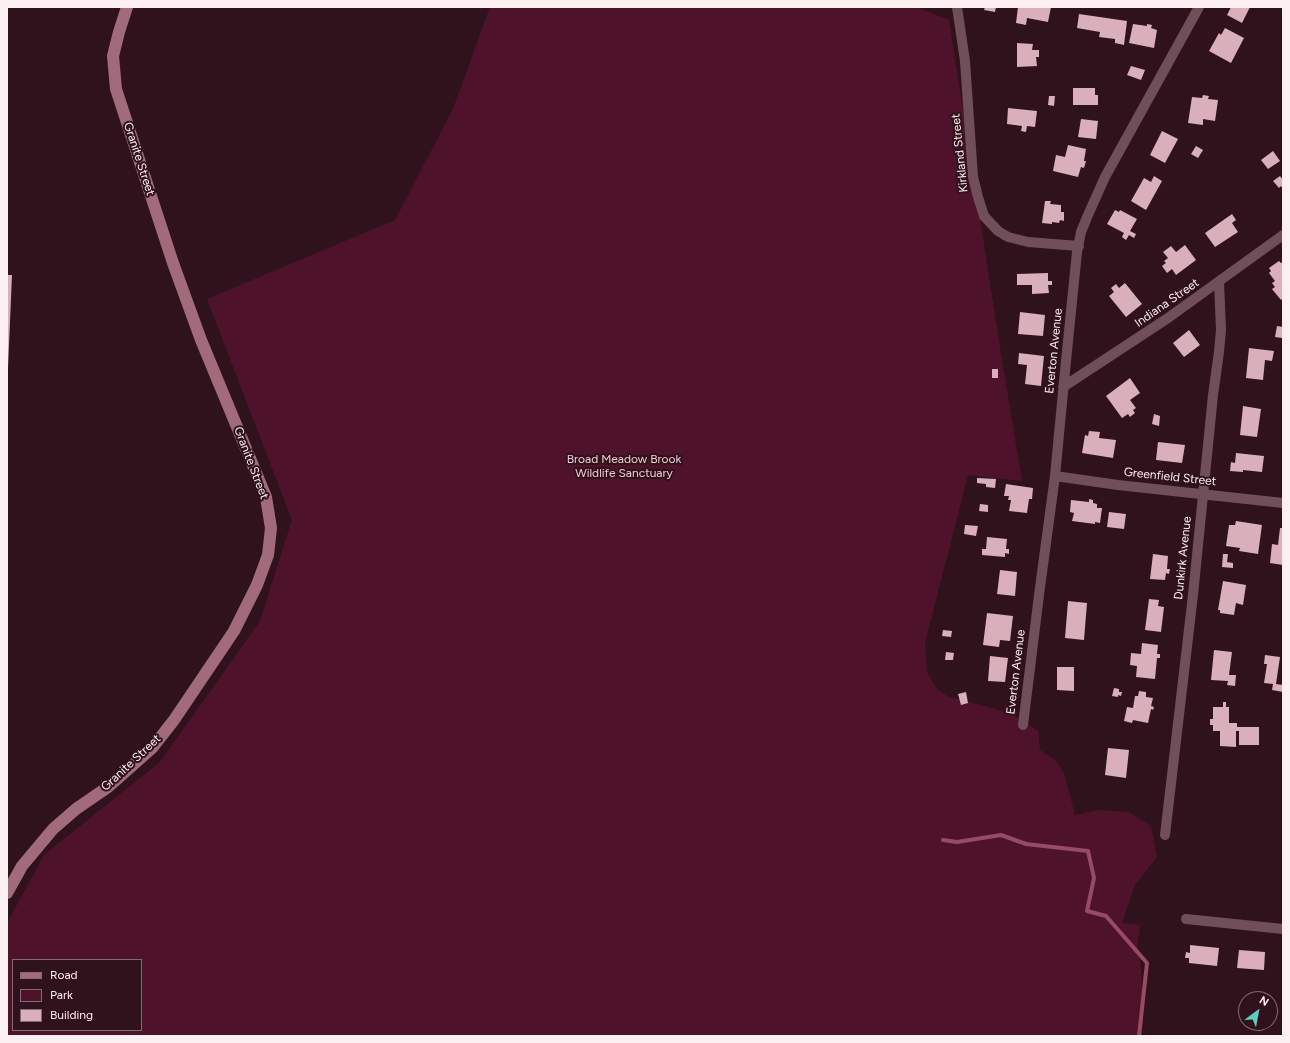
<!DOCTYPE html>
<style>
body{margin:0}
#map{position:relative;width:1290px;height:1043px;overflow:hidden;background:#30121c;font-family:Figtree,sans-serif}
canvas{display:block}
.frame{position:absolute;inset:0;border:8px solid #fceff2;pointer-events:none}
.legend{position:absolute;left:12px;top:959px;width:130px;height:72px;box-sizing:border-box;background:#30121c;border:1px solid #826a72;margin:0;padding:5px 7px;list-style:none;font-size:12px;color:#fceff2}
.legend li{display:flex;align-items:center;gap:8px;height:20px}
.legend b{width:20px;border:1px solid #826a72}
.north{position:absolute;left:1238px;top:991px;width:40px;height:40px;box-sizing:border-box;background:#30121c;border:1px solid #826a72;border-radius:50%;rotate:32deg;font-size:11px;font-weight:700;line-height:16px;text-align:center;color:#fceff2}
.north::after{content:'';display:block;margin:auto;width:14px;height:18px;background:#5cceba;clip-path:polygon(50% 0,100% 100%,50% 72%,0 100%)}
</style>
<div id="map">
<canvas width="1290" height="1043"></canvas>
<div class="frame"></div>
<ul class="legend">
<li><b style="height:5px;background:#a16b7b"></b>Road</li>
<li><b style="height:11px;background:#4e132b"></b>Park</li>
<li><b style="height:11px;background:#d8afba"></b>Building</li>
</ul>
<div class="north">N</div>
</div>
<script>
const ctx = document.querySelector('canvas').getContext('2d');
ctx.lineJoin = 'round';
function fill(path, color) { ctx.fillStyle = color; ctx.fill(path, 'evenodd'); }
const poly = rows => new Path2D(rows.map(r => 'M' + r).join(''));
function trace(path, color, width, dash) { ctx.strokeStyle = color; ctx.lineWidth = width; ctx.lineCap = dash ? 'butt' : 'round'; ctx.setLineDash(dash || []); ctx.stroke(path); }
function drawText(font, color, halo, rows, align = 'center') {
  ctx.font = font + ' Figtree,sans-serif'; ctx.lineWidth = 4; ctx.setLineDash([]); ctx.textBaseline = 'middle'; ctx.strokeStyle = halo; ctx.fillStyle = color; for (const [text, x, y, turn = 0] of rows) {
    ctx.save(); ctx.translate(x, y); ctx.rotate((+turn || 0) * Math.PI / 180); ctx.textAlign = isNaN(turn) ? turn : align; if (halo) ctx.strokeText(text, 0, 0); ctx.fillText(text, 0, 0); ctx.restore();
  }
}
fill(poly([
 [490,7,916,7,949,20,1002,360,1022,481,968,475,925,643,927,672,937,689,947,696,1010,713,1038,731,1040,750,1055,760,1064,773,1075,815,1098,810,1128,812,1151,826,1157,857,1135,885,1122,923,1140,925,1137,950,1140,956,1143,1000,1143,1026,1141,1036,7,1036,7,923,44,855,160,762,260,621,292,520,207,299,395,220,453,109],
 [13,960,141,960,141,1030,13,1030]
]), '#4e132b');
trace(poly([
 [943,840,957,842,1001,835,1026,844,1088,851,1094,878,1087,911,1106,916,1147,963,1139,1036]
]), '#984b65', 4);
fill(poly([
 [985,7,996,7,995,12,984,10],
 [1018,7,1051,7,1048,22,1027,18,1026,25,1016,23],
 [1231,7,1250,7,1242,23,1227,15],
 [1079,14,1127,21,1124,45,1115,43,1115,39,1099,37,1100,32,1077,28],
 [1133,24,1147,26,1147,24,1152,25,1151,28,1157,30,1154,48,1129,43],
 [1225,28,1244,38,1231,63,1209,51,1219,33,1221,35],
 [1017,43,1033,44,1032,50,1039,50,1039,57,1036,57,1037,66,1017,67],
 [1131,66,1145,70,1141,80,1127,75],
 [1073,88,1095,88,1095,95,1098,95,1098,105,1073,105],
 [1203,95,1209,96,1208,99,1218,100,1215,121,1203,119,1203,125,1188,123,1192,97,1202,98],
 [1049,96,1055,96,1054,106,1048,105],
 [1008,108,1037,111,1035,127,1027,126,1026,132,1021,131,1022,126,1007,124],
 [1081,119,1098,121,1096,139,1078,137],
 [1162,131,1178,139,1165,163,1150,155],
 [1068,145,1086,149,1084,161,1086,161,1084,168,1081,167,1078,177,1053,171,1056,155,1065,157],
 [1196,146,1203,150,1198,158,1191,154],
 [1273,151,1280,161,1268,169,1261,160],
 [1154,176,1162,181,1146,210,1131,201,1144,178,1151,182],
 [1280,176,1283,180,1283,189,1281,186,1279,188,1273,181],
 [1045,201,1051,201,1050,204,1061,205,1061,212,1064,212,1064,221,1060,220,1059,223,1052,222,1052,224,1042,223],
 [1115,210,1119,212,1120,210,1137,219,1130,231,1136,234,1134,238,1129,235,1126,240,1122,237,1124,233,1107,224],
 [1232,214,1236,220,1232,223,1238,232,1215,247,1205,233],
 [1185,245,1196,260,1176,275,1172,269,1167,273,1162,266,1166,263,1164,261,1168,258,1163,252,1171,246,1176,252],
 [1279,261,1281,263,1283,262,1283,298,1281,300,1272,289,1275,287,1272,283,1275,281,1269,273,1271,271,1269,268],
 [1048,273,1048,281,1052,281,1052,285,1048,285,1049,293,1032,294,1032,285,1017,285,1017,274],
 [7,275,12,275,8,368,7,368],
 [1125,283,1142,304,1126,317,1109,296,1114,292,1111,288,1116,284,1119,288],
 [1020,312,1045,315,1043,336,1018,334],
 [1277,326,1283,327,1282,338,1275,337],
 [1189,330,1200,345,1184,357,1173,343],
 [1249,348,1274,351,1272,361,1265,360,1263,380,1246,378],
 [1019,353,1044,356,1041,386,1025,384,1027,365,1018,364],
 [992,369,998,369,998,378,992,378],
 [1130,378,1140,393,1130,400,1136,408,1133,410,1135,413,1130,417,1128,414,1122,418,1106,396],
 [1243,406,1261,409,1257,437,1240,435],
 [1154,414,1160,416,1159,426,1152,424],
 [1089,431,1100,432,1099,438,1116,440,1113,458,1082,453,1085,435,1088,436],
 [1158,442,1185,445,1182,463,1156,460],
 [1236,453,1264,456,1262,472,1243,470,1243,472,1230,471,1231,462,1235,463],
 [977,478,996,479,995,488,986,487,986,484,977,483],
 [1006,484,1033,488,1032,499,1029,499,1027,513,1009,511,1011,500,1008,500,1009,496,1004,496],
 [1089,499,1093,500,1093,503,1097,504,1097,508,1102,508,1100,523,1095,522,1095,524,1072,521,1074,513,1070,512,1071,500,1089,502],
 [980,504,988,505,988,512,979,511],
 [1109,512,1126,514,1124,529,1107,527],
 [1236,521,1262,525,1258,554,1239,551,1240,548,1226,546,1229,525,1235,525],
 [965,525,978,526,976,536,964,534],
 [1280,528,1283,528,1283,565,1270,563,1272,544,1278,545],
 [987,537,1007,539,1006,549,1009,549,1009,554,1005,553,1005,557,982,555,982,549,986,549],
 [1153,554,1168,556,1167,569,1170,569,1169,574,1166,573,1165,580,1150,579],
 [1223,554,1228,554,1227,562,1233,563,1233,568,1222,567],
 [1000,570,1017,572,1015,596,997,594],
 [1223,581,1246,585,1243,605,1236,603,1234,615,1220,613,1220,610,1218,610],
 [1149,599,1159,600,1158,606,1164,607,1161,632,1145,630],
 [1068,601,1087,603,1084,640,1065,638],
 [987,613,1013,616,1010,641,1000,640,999,647,983,645],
 [943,630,952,631,951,637,942,636],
 [1142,643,1158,645,1157,654,1160,654,1160,658,1157,658,1155,679,1136,677,1137,666,1130,665,1131,653,1141,654],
 [1214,650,1232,652,1229,675,1236,675,1235,686,1227,685,1228,681,1211,680],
 [946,652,954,653,953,660,945,660],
 [1265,655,1280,657,1276,684,1283,685,1283,692,1272,690,1273,684,1264,683,1267,664,1264,664],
 [990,656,1008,658,1005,682,988,681],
 [1057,667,1074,667,1074,691,1057,690],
 [1114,688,1119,689,1119,692,1122,692,1121,696,1118,695,1118,697,1112,696],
 [1139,691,1146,692,1146,697,1153,698,1151,706,1154,707,1153,710,1151,709,1148,723,1133,720,1132,723,1124,721,1127,707,1133,708,1135,696,1138,696],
 [966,692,968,703,961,705,958,694],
 [1223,702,1226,702,1226,707,1229,707,1229,723,1237,723,1237,727,1259,727,1259,745,1239,745,1239,731,1236,731,1236,747,1220,746,1220,731,1213,731,1213,725,1210,725,1210,719,1213,719,1213,707,1223,707],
 [1108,748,1129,750,1126,778,1105,775],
 [1190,945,1219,948,1217,966,1189,963,1189,958,1185,958,1186,952,1190,953],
 [1239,950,1265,952,1264,970,1237,968]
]), '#d8afba');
trace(poly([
 [957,7,965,61,973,177,978,197,984,216,998,231,1008,237,1028,242,1079,246],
 [1063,387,1168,318,1283,235],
 [1055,476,1118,485,1283,503],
 [1023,725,1039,595,1055,476,1066,361,1077,252,1081,232,1088,215,1105,177,1199,7],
 [1165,835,1193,595,1213,395,1219,352,1221,330,1219,282],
 [1186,919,1283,929]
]), '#714f59', 10);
trace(poly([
 [7,893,22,866,53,829,76,809,108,787,152,748,174,720,234,631,257,585,268,555,271,528,266,497,201,340,173,263,116,89,113,56,119,32,127,7]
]), '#a16b7b', 12);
drawText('12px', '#fceff2', '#30121c', [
 ["Kirkland Street",960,153,-96],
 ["Granite Street",139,159,72],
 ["Indiana Street",1167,303,-35],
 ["Everton Avenue",1054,351,-84],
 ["Granite Street",251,463,69],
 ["Greenfield Street",1170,477,6],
 ["Dunkirk Avenue",1183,558,-84],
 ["Everton Avenue",1016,672,-83],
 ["Granite Street",131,763,-43]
]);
drawText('12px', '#f7c9d6', '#30121c', [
 ["Broad Meadow Brook",624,459],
 ["Wildlife Sanctuary",624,473]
]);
</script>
